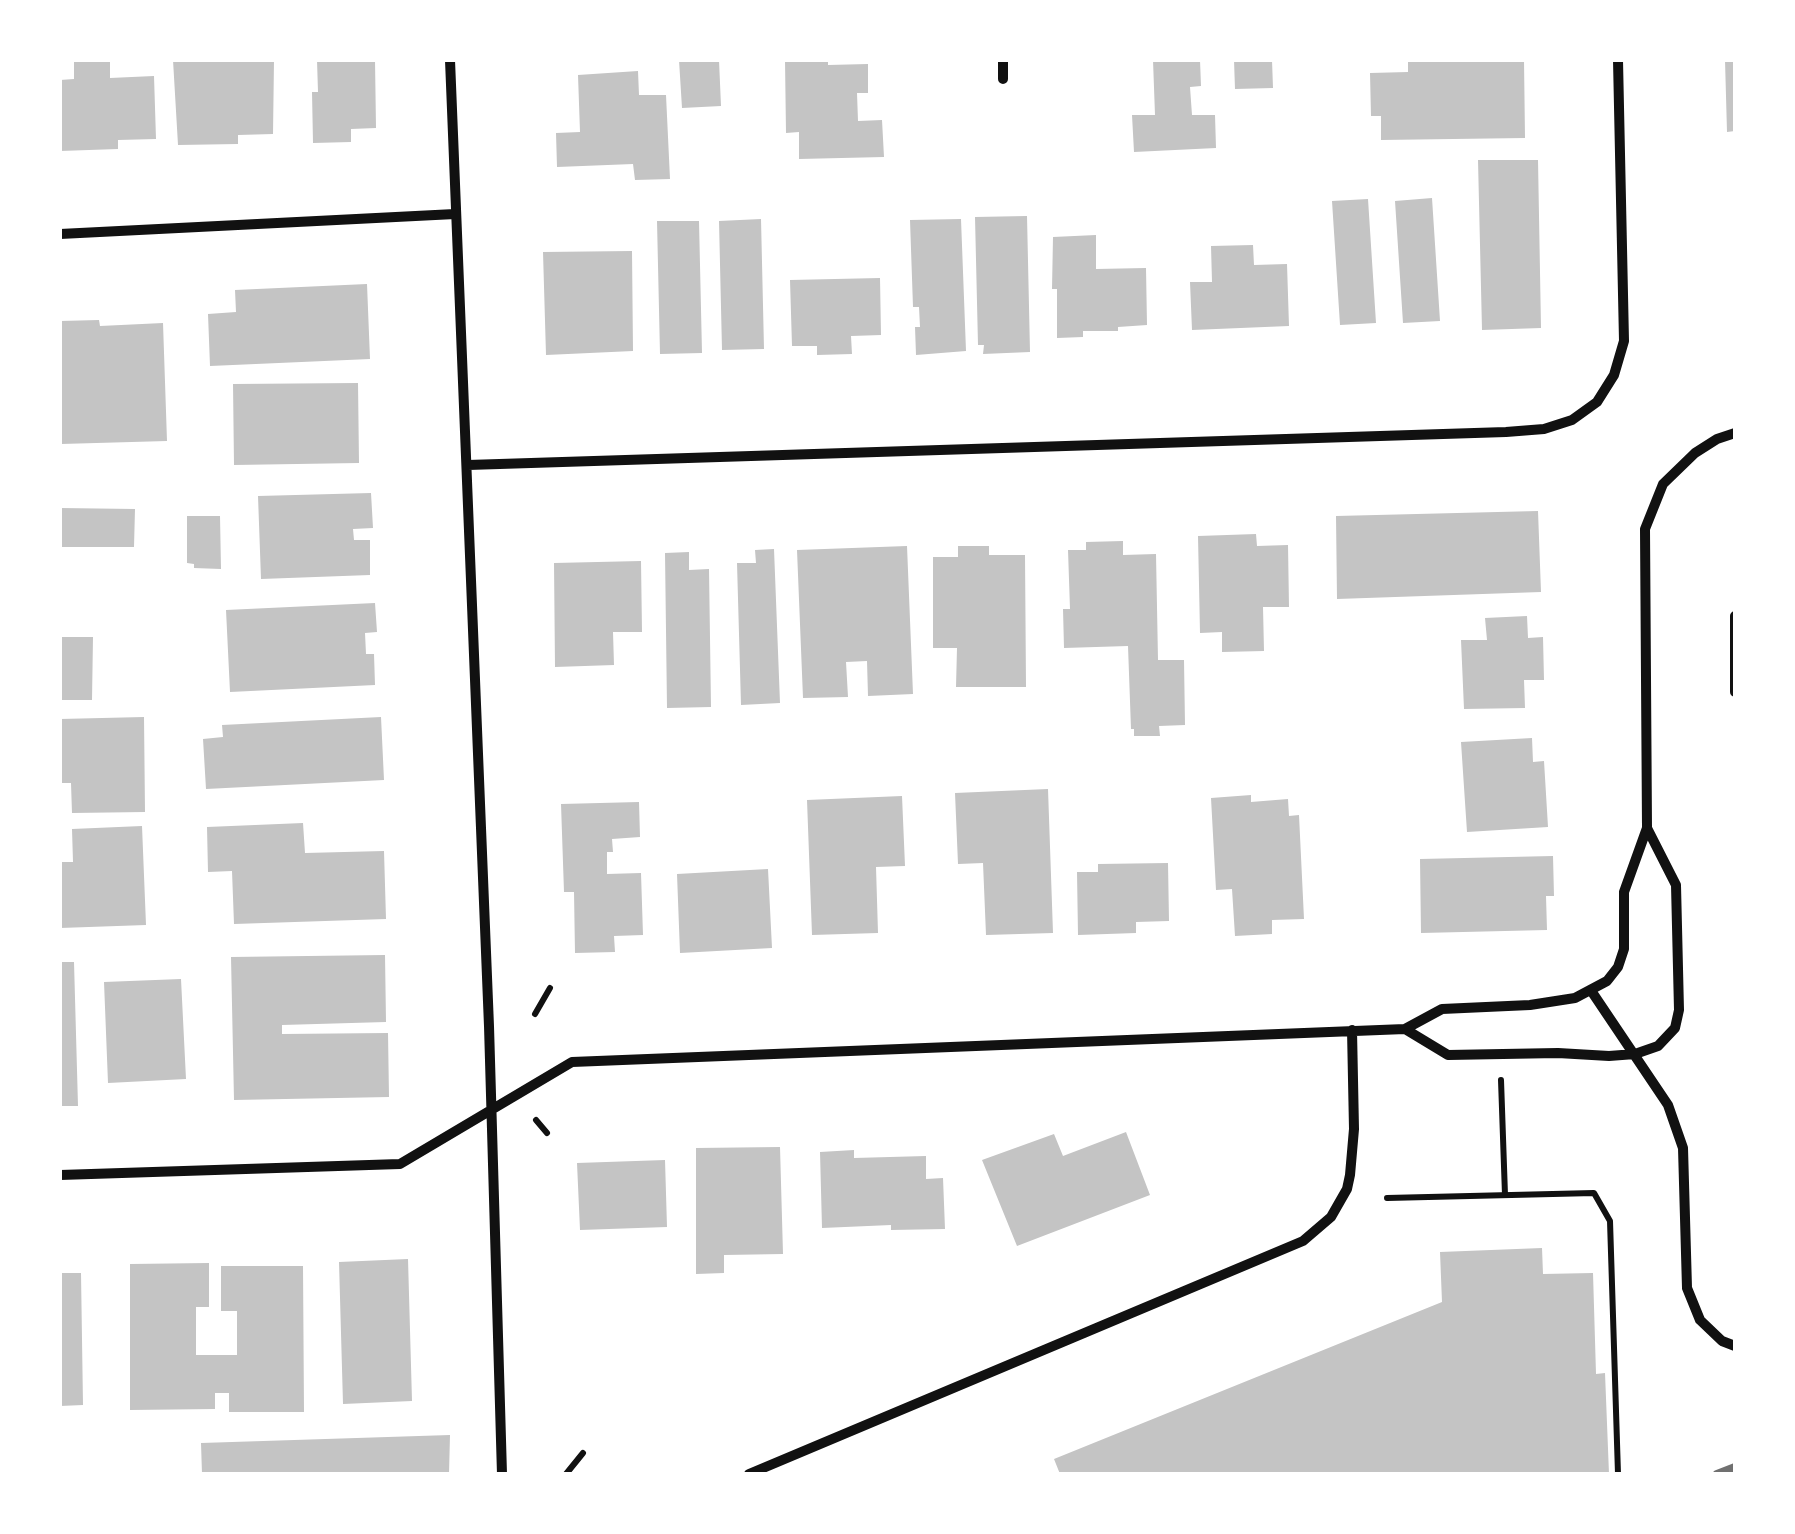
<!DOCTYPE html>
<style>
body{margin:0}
#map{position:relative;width:1795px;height:1534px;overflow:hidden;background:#fff;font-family:"Golos Text",sans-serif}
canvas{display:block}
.frame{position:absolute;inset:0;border:62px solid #fff;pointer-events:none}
</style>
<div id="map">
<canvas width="1795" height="1534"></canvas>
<div class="frame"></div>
</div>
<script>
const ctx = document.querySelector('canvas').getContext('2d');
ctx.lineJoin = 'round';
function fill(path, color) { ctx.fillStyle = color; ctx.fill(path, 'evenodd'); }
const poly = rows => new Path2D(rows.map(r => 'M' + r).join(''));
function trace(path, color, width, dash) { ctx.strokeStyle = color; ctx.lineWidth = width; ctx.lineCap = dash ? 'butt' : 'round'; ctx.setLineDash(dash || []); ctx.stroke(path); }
fill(poly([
 [74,60,110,60,110,78,154,76,156,139,118,140,118,149,60,151,60,80,74,79],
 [173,60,274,60,273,134,238,135,238,144,178,145],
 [317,60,375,60,376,128,351,129,351,142,313,143,312,92,318,92],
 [679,60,719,60,721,106,682,108],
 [785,60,828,60,828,65,868,64,868,93,857,93,858,121,882,120,884,157,799,159,799,132,786,133],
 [1153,60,1200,60,1201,86,1190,87,1192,115,1215,115,1216,148,1134,152,1132,115,1155,115],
 [1234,60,1272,60,1273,88,1235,89],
 [1408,60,1524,60,1525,138,1381,140,1381,116,1371,116,1370,73,1408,72],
 [1725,60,1735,60,1735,131,1727,132],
 [638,71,639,95,666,95,670,179,635,180,633,164,557,167,556,133,580,132,578,75],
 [1478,160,1538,160,1541,328,1482,330],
 [1432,198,1440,321,1403,323,1395,201],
 [1368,199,1376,323,1340,325,1332,201],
 [1027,216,1030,352,983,354,984,345,978,345,975,217],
 [761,219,764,349,722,350,719,221],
 [961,219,966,351,916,355,915,327,920,327,919,307,913,307,910,220],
 [657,221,699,221,702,353,660,354],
 [1096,235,1096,269,1146,268,1147,325,1118,327,1118,331,1083,331,1083,337,1057,338,1057,289,1052,289,1053,237],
 [1253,245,1254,265,1287,264,1289,326,1192,330,1190,282,1212,282,1211,246],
 [632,251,633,351,546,355,543,252],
 [880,278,881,335,851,336,852,354,817,355,817,346,792,346,790,280],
 [367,284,370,359,210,366,208,314,236,312,235,290],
 [99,320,100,326,163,323,167,441,61,444,60,321],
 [358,383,359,463,234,465,233,384],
 [371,493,373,528,353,529,354,540,370,540,370,575,261,579,258,496],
 [60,508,135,509,134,547,60,547],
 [1538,511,1541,592,1337,599,1336,516],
 [187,516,220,516,221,569,194,568,194,564,187,563],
 [1256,534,1257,546,1288,545,1289,607,1263,607,1264,651,1222,652,1222,632,1200,633,1198,536],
 [1123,541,1123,555,1156,554,1158,660,1184,660,1185,725,1159,726,1160,736,1134,736,1134,729,1131,729,1128,646,1064,648,1063,609,1070,609,1068,550,1086,550,1086,542],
 [907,546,913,694,868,696,867,661,846,662,848,697,803,698,797,550],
 [958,546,989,546,989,555,1025,555,1026,687,956,687,957,648,933,648,933,557,958,557],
 [774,549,780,703,741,705,737,563,756,563,755,550],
 [689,552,689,570,709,569,711,707,667,708,665,553],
 [641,561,642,632,613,632,614,665,555,667,554,563],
 [375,603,377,632,365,633,366,654,374,654,375,685,230,692,226,610],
 [1527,616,1528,638,1543,637,1544,680,1524,680,1525,708,1464,709,1461,640,1487,640,1485,618],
 [60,637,93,637,92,700,60,700],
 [144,717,145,812,72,813,71,783,60,783,60,719],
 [381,717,384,780,206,789,203,739,223,737,222,725],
 [1532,738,1533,762,1544,761,1548,827,1467,832,1461,742],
 [1048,789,1053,933,986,935,983,863,958,864,955,793],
 [1251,795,1251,802,1288,799,1289,816,1299,815,1304,919,1272,920,1272,934,1235,936,1232,889,1216,890,1211,798],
 [902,796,905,866,876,867,878,933,812,935,807,800],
 [639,802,640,837,612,839,613,852,607,852,607,874,641,873,643,935,614,936,615,952,575,953,574,892,564,892,561,804],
 [303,823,305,853,384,851,386,919,234,924,232,871,208,872,207,827],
 [142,826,146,925,60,928,60,862,73,862,72,829],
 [1553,856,1554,896,1546,896,1547,930,1421,933,1420,859],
 [1168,863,1169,921,1136,922,1136,933,1078,935,1077,872,1098,872,1098,864],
 [768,869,772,948,680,953,677,874],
 [385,955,386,1022,282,1025,282,1034,388,1033,389,1097,234,1100,231,957],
 [60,962,74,962,78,1106,60,1106],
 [181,979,186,1079,108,1083,104,982],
 [1126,1132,1150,1195,1017,1246,982,1160,1054,1134,1063,1156],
 [780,1147,783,1254,724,1255,724,1273,696,1274,696,1148],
 [854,1150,854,1158,926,1156,926,1179,943,1178,945,1229,891,1230,891,1225,822,1228,820,1152],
 [665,1160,667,1227,580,1230,577,1163],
 [1542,1248,1543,1274,1593,1273,1596,1374,1605,1373,1609,1474,1060,1474,1054,1459,1442,1302,1440,1252],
 [408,1259,412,1401,343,1404,339,1262],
 [209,1263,209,1307,196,1307,196,1355,237,1355,237,1311,221,1311,221,1266,303,1266,304,1412,229,1412,229,1393,215,1393,215,1409,130,1410,130,1264],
 [60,1273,81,1273,83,1405,60,1406],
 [450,1435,449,1474,202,1474,201,1443]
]), '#c4c4c4');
trace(poly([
 [535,1014,550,988],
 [1501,1080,1505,1195],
 [536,1120,547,1133],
 [1387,1198,1594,1193,1610,1221,1618,1474],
 [566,1474,583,1453]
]), '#111', 6);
trace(poly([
 [450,60,489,1026,502,1474],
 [1003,60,1003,79],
 [60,234,455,214],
 [468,465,1506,432,1544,429,1572,420,1597,402,1614,375,1624,341,1618,60],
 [1735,616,1735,692],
 [1647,828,1676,885,1679,1010,1675,1028,1658,1046,1635,1054,1609,1056,1558,1053,1448,1055,1405,1029,1442,1009,1530,1005,1575,998,1607,981,1618,967,1624,949,1624,892,1647,828,1645,529,1663,484,1695,453,1717,439,1735,433],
 [1592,992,1668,1105,1683,1148,1687,1288,1700,1320,1722,1341,1735,1346],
 [60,1175,400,1164,572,1062,1405,1029],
 [749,1474,1303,1241,1331,1217,1347,1189,1350,1175,1354,1129,1352,1030]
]), '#111', 10);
trace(poly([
 [1717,1474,1735,1467]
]), '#707070', 8);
</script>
